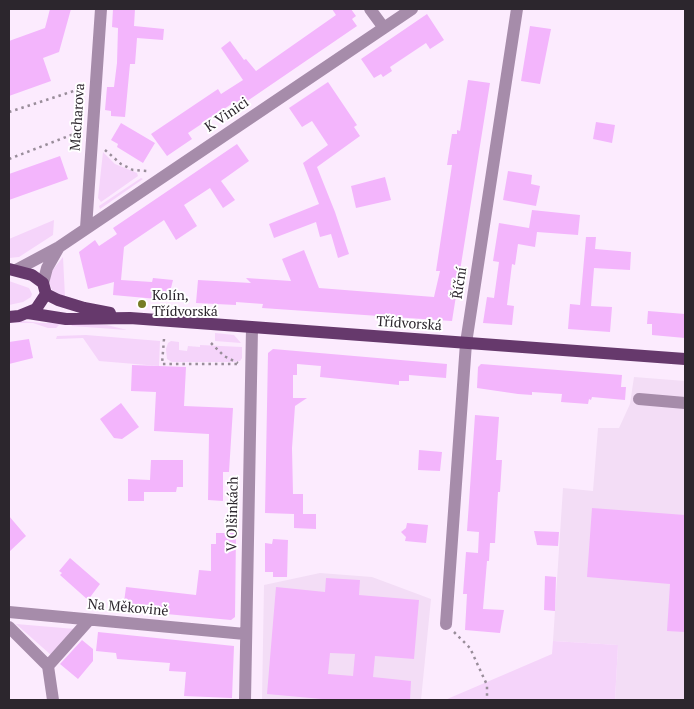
<!DOCTYPE html>
<meta charset="utf-8">
<style>
body{margin:0}
#map{position:relative;width:694px;height:709px;overflow:hidden;background:#fcebfe;font-family:"PT Serif",serif}
canvas{display:block}
.frame{position:absolute;inset:0;border:10px solid #2c262d;pointer-events:none}
</style>
<div id="map">
<canvas width="694" height="709"></canvas>
<div class="frame"></div>
</div>
<script>
const ctx = document.querySelector('canvas').getContext('2d');
ctx.lineJoin = 'round';
function fill(path, color) { ctx.fillStyle = color; ctx.fill(path, 'evenodd'); }
const poly = rows => new Path2D(rows.map(r => 'M' + r).join(''));
function trace(path, color, width, dash) { ctx.strokeStyle = color; ctx.lineWidth = width; ctx.lineCap = dash ? 'butt' : 'round'; ctx.setLineDash(dash || []); ctx.stroke(path); }
function drawText(font, color, halo, rows, align = 'center') {
  ctx.font = font + ' "PT Serif",serif'; ctx.lineWidth = 4; ctx.setLineDash([]); ctx.textBaseline = 'middle'; ctx.strokeStyle = halo; ctx.fillStyle = color; for (const [text, x, y, turn = 0] of rows) {
    ctx.save(); ctx.translate(x, y); ctx.rotate((+turn || 0) * Math.PI / 180); ctx.textAlign = isNaN(turn) ? turn : align; if (halo) ctx.strokeText(text, 0, 0); ctx.fillText(text, 0, 0); ctx.restore();
  }
}
fill(poly([
 [634,377,685,381,685,700,615,700,618,645,553,641,563,488,593,491,598,428,619,428,630,404],
 [320,573,372,577,431,599,421,700,262,700,264,585]
]), '#f3ddf6');
fill(poly([
 [103,152,115,164,137,173,138,176,101,202,98,198],
 [141,178,143,179,100,209,99,206],
 [54,220,53,235,19,257,9,258,9,239],
 [63,257,65,297,52,290,49,282,51,272],
 [9,281,29,288,32,294,31,297,23,302,9,305],
 [22,321,42,323,61,323,56,328,48,328,33,323,9,323],
 [70,323,107,325,127,330,72,326],
 [215,333,234,335,241,343,215,341],
 [86,335,160,341,159,366,99,361,83,338,56,339,57,336],
 [171,341,179,342,179,350,187,351,188,346,200,347,200,345,242,347,242,358,240,361,233,362,172,362,167,359,166,349,168,343],
 [16,624,75,629,51,655],
 [553,641,618,645,615,700,445,700,552,654]
]), '#f5d4fa');
fill(poly([
 [50,9,71,9,59,52,43,58,51,81,9,96,9,41,45,28],
 [113,9,135,9,134,26,164,29,163,40,137,38,135,64,130,64,125,117,111,116,111,111,105,110,107,87,114,87,117,63,118,28,112,27],
 [332,9,351,9,356,16,352,19,357,26,240,106,236,101,188,133,192,139,167,156,151,134,218,89,221,94,243,80,221,48,230,41,244,60,246,59,256,71,336,15],
 [427,14,444,40,430,49,426,43,390,67,392,71,383,77,381,74,374,78,361,59],
 [530,26,551,29,540,84,521,81],
 [468,80,490,83,452,321,262,308,263,304,236,302,236,305,196,303,198,280,251,283,246,278,291,281,282,259,304,250,319,288,434,297,440,271,436,271,452,165,447,165,452,134,457,134,457,130,460,131],
 [328,82,357,125,354,127,360,136,317,167,335,212,349,254,338,258,331,234,320,237,316,222,274,238,269,224,319,204,303,163,328,145,312,121,302,127,289,108],
 [596,122,615,125,612,143,593,139],
 [121,123,155,143,143,163,117,147,118,144,111,140],
 [237,144,249,161,221,181,235,200,223,208,210,188,184,205,197,226,176,240,164,220,124,247,121,280,152,282,153,278,173,280,168,300,113,295,114,282,88,289,79,252,95,240,99,246,117,234,113,228],
 [60,156,68,179,9,200,9,174],
 [508,171,532,175,531,184,540,186,536,206,503,200],
 [385,177,391,200,356,208,351,186],
 [532,210,580,215,578,235,537,232,535,247,518,244,515,265,512,264,507,305,514,306,512,325,483,323,487,297,494,298,499,262,493,261,499,223,529,228],
 [586,237,596,237,595,249,631,252,630,270,594,268,591,306,612,307,610,332,568,329,570,304,580,305],
 [648,311,685,314,685,338,652,335,652,324,647,324],
 [29,339,33,358,9,364,9,342],
 [273,349,447,364,446,378,409,375,409,381,399,381,399,385,320,377,321,366,297,364,297,375,293,375,293,398,307,398,295,406,292,448,293,494,303,494,303,514,316,514,316,529,294,528,294,514,265,513,268,353],
 [481,364,622,375,621,387,626,387,625,400,592,397,591,400,589,399,588,404,561,402,562,394,532,392,532,395,518,394,477,388,478,367],
 [132,365,186,367,184,406,233,408,229,472,223,472,223,501,208,500,209,434,154,431,156,392,131,391],
 [121,403,139,427,122,439,114,438,100,419],
 [475,415,499,417,496,460,502,460,500,492,498,492,495,543,490,543,489,561,487,561,483,609,504,610,500,633,465,630,467,594,463,594,466,552,478,553,479,532,467,531],
 [419,450,442,452,440,471,418,470],
 [151,460,183,460,183,487,177,487,176,492,144,492,144,501,128,501,128,479,150,480],
 [592,508,685,515,685,632,667,631,670,584,587,577],
 [9,516,26,536,9,552],
 [407,523,428,525,426,543,405,541,406,537,401,532,406,528],
 [534,531,559,532,558,546,537,545],
 [216,533,236,533,235,617,231,620,123,610,126,587,196,595,199,570,211,571,211,544,216,544],
 [273,539,288,540,287,577,273,577,273,572,265,572,265,543,272,544],
 [70,558,100,584,88,600,60,575,62,573,59,571],
 [545,576,556,577,555,611,544,610],
 [326,578,360,580,359,595,419,600,414,659,375,656,373,677,411,681,410,700,333,700,267,694,276,587,325,592],
 [330,653,355,654,353,676,328,674],
 [98,632,234,646,232,698,184,696,186,672,169,671,170,663,117,659,116,653,96,651],
 [82,640,93,649,93,661,78,679,60,664]
]), '#f3b5fc');
trace(poly([
 [9,112,83,88],
 [105,150,121,164,133,170,148,171],
 [9,159,79,132],
 [164,339,162,364,239,364],
 [211,343,224,356,238,363],
 [454,632,470,648,487,685,487,700]
]), '#998d9a', 2.5, [2.5, 4]);
trace(poly([
 [370,9,384,28],
 [86,228,101,9],
 [16,270,59,247,412,9],
 [43,283,47,268,59,247],
 [639,399,685,403],
 [9,612,245,634],
 [446,624,466,343,517,9],
 [9,627,48,666,53,700],
 [48,666,89,620],
 [245,700,252,328]
]), '#a68caa', 12);
trace(poly([
 [9,269,32,275,43,283,46,294,36,309,19,316,9,317],
 [46,294,58,300,84,308,110,313],
 [28,313,66,319,130,318,685,359]
]), '#66396c', 12);
for (const [x, y, r, color] of [
 [142,304,5,"#767b25"]
]) { const dot = new Path2D(); dot.arc(x, y, r, 0, 2 * Math.PI); ctx.fillStyle = color; ctx.fill(dot); trace(dot, '#fff', 2); }
drawText('14px', '#2c262d', '#fff', [
 ["K Vinici",227,115,-34],
 ["Macharova",78,117,-86],
 ["Říční",460,283,-81],
 ["Třídvorská",409,324,4],
 ["V Olšinkách",233,514,-89],
 ["Na Měkovině",128,608,5]
]);
drawText('14px', '#2c262d', '#fff', [
 ["Kolín,",152,296],
 ["Třídvorská",152,312]
], 'left');
</script>
